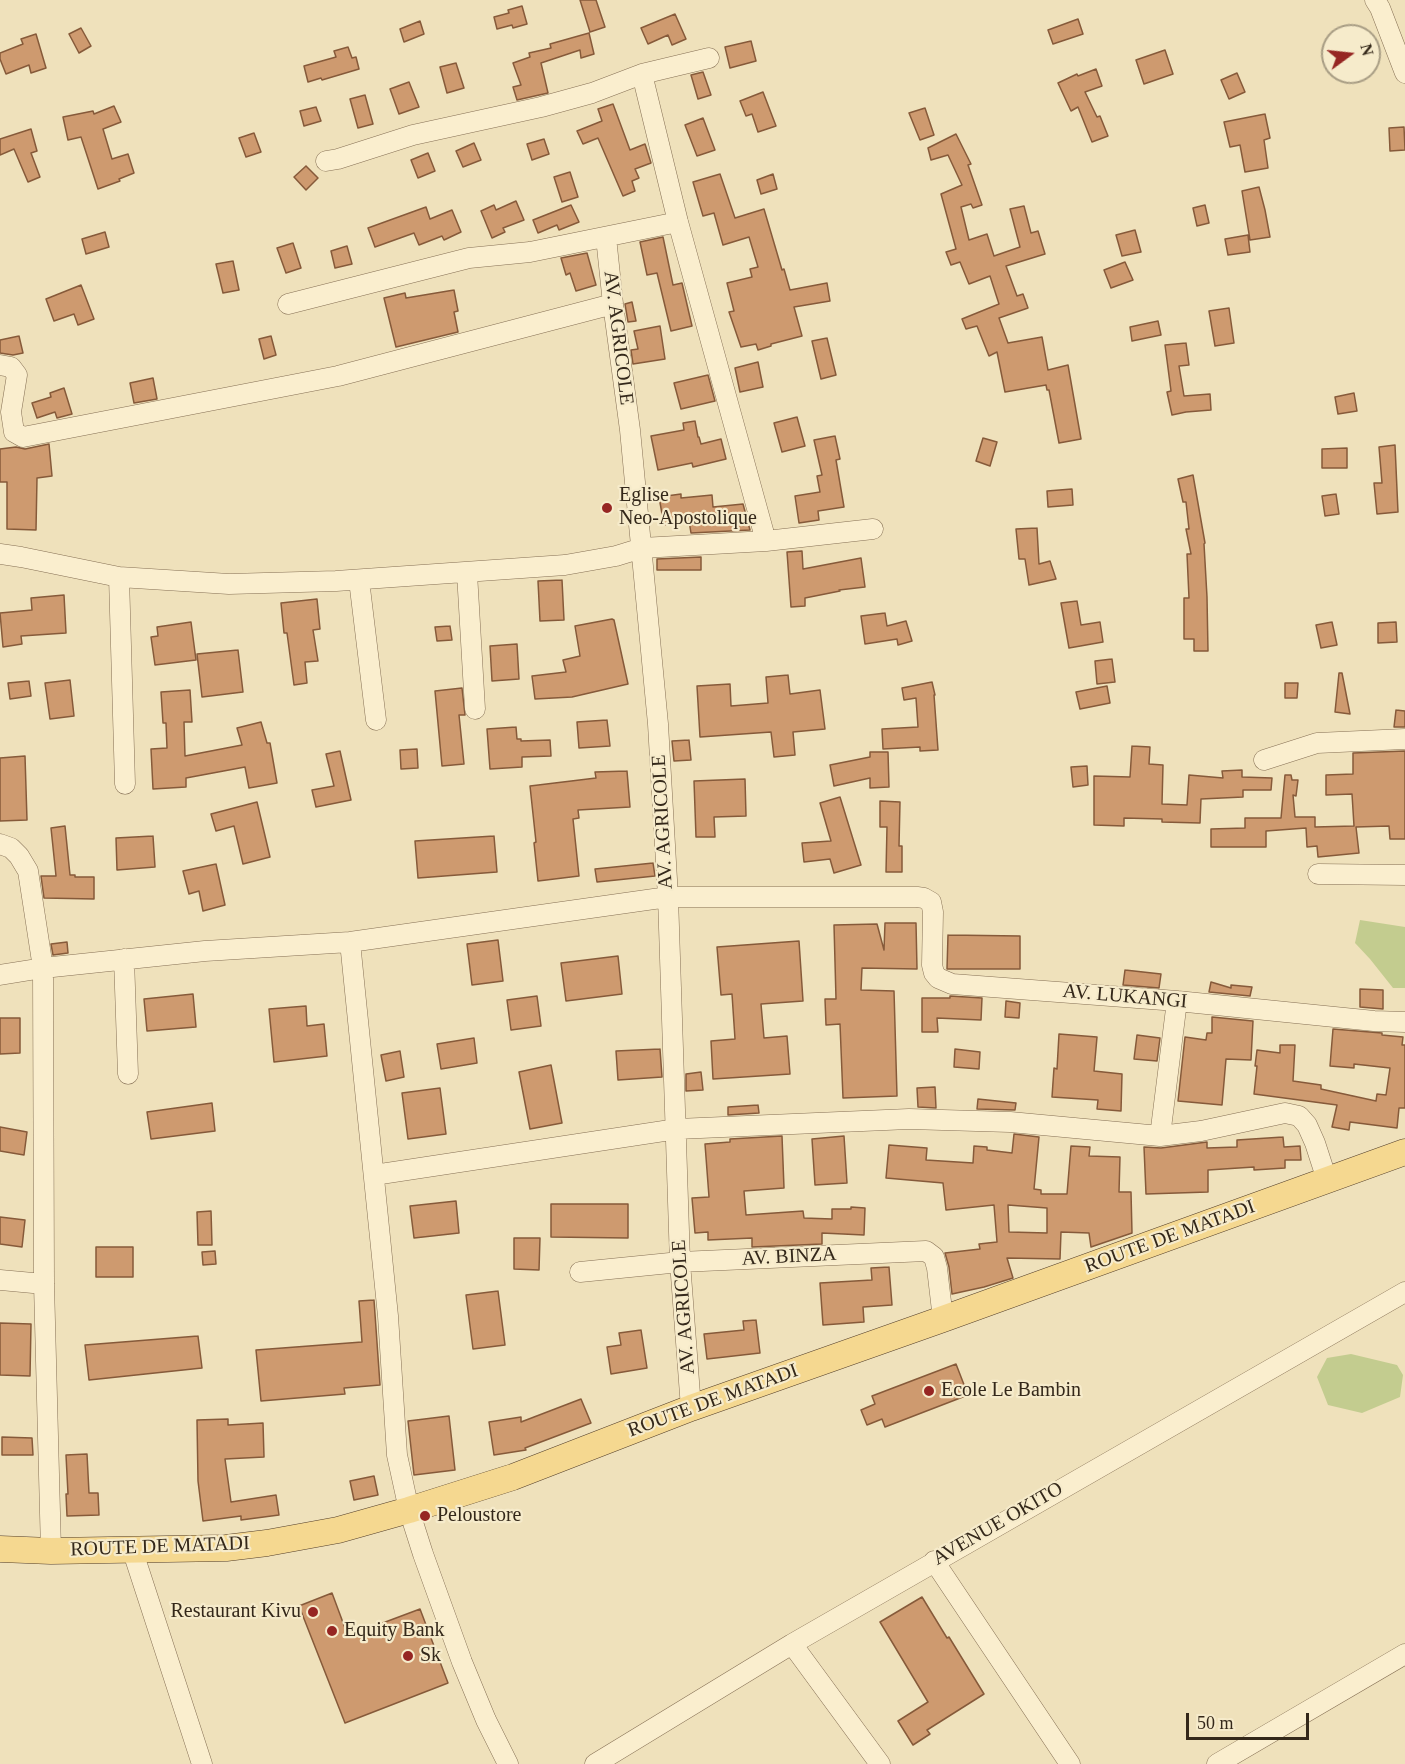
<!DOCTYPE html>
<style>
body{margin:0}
#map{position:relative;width:1405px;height:1764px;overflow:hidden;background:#efe1bb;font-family:Georgia,serif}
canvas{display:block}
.north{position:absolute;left:1321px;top:24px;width:60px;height:60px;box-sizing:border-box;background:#f6ebcb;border:2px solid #a89d84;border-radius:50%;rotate:75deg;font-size:16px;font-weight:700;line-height:24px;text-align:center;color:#34281a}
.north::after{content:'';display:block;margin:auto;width:21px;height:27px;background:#962623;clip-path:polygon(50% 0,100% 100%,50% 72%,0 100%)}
.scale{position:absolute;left:1186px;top:1713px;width:123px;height:27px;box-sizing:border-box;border:3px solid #34281a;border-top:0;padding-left:8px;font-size:18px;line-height:21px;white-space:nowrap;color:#34281a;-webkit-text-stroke:4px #f6ebcb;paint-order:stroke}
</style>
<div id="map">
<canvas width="1405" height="1764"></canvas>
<div class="north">N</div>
<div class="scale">50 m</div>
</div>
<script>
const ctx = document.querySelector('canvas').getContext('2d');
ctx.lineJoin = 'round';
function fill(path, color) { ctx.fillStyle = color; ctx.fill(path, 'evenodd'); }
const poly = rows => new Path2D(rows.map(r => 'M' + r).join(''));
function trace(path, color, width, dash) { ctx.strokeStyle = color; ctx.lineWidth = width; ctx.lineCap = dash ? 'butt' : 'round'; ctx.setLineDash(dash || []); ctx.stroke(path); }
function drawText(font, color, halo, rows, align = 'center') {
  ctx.font = font + ' Georgia,serif'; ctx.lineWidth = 4.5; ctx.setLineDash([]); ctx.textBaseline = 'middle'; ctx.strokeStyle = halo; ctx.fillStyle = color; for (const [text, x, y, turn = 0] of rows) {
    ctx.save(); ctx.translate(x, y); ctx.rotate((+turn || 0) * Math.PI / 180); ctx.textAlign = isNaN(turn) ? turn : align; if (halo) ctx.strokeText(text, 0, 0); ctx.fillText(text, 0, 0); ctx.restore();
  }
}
fill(poly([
 [1360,920,1405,927,1405,988,1393,988,1370,959,1355,943],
 [1351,1354,1397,1365,1403,1375,1400,1397,1362,1413,1328,1405,1317,1377,1327,1358]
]), '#c3cc8f');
const building = poly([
 [580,0,596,0,605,27,590,32,580,0],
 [522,6,527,24,513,28,512,25,497,29,494,17,509,13,508,10,522,6],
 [675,14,686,39,672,45,668,35,648,44,641,28,675,14],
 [1078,19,1083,34,1053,44,1048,30,1078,19],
 [420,21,424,34,404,42,400,29,420,21],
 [81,28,91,46,79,53,69,34,81,28],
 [589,33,594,54,581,58,580,50,541,63,548,93,517,100,513,87,521,85,513,63,530,57,529,53,551,48,550,44,589,33],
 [36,34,46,68,31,73,29,65,6,74,0,59,0,53,23,44,21,39,36,34],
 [751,41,756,61,730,68,725,47,751,41],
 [348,47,352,58,356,57,359,69,322,80,321,78,308,82,304,66,336,57,334,51,348,47],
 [1165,50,1173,74,1144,84,1136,60,1165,50],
 [456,63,464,88,447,93,440,67,456,63],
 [1096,69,1102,86,1085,92,1097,117,1100,116,1108,136,1092,142,1078,107,1071,111,1058,83,1077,74,1078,76,1096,69],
 [703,72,711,95,698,99,691,75,703,72],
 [1237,73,1245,92,1229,99,1221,80,1237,73],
 [409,82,419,107,399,114,390,89,409,82],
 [763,92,776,126,758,132,752,114,746,116,740,101,763,92],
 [365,95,373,124,358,128,350,99,365,95],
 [613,104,630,150,645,144,651,163,635,169,639,178,632,181,635,191,623,196,598,138,583,144,577,131,602,121,598,109,613,104],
 [114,106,121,122,103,129,112,159,128,154,134,173,119,179,120,181,98,189,81,137,68,140,63,117,93,111,94,114,114,106],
 [316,107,321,121,304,126,300,111,316,107],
 [925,108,934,135,920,140,909,113,925,108],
 [1265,114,1270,138,1264,140,1268,168,1245,172,1240,145,1230,147,1224,122,1265,114],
 [703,118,715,150,697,156,685,125,703,118],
 [1404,127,1405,150,1390,151,1389,128,1404,127],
 [31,129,37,151,31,153,40,177,28,182,14,149,0,155,0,139,31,129],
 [254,133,261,152,246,157,239,138,254,133],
 [956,134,971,164,968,165,982,205,973,208,971,204,961,207,969,240,987,234,994,256,1020,247,1010,209,1024,206,1031,233,1038,231,1045,254,1006,266,1017,296,1023,294,1028,308,999,318,1008,343,1042,337,1048,370,1068,365,1081,439,1059,443,1049,390,1047,390,1046,385,1005,392,997,352,989,356,977,326,966,329,962,319,999,304,990,276,969,284,960,262,951,265,946,252,956,249,941,194,962,185,948,155,931,160,928,148,956,134],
 [544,139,549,154,532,160,527,144,544,139],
 [474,143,481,160,463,167,456,151,474,143],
 [428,153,435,171,418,178,411,160,428,153],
 [306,166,318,178,306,190,294,177,306,166],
 [570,172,578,197,562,202,554,177,570,172],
 [720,174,735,218,764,209,782,270,784,269,790,290,827,283,830,301,794,307,802,336,771,344,771,346,758,350,756,344,741,347,729,312,734,311,727,283,752,277,750,269,758,267,749,237,723,245,714,213,703,216,693,182,720,174],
 [773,174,777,189,761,194,757,180,773,174],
 [1259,187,1265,210,1270,237,1250,240,1242,191,1259,187],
 [516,201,524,220,503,228,505,232,492,238,481,211,494,205,496,210,516,201],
 [571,205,579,222,559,230,557,225,538,233,533,220,571,205],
 [1205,205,1209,223,1197,226,1193,208,1205,205],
 [426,207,430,219,452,210,461,232,444,240,442,236,419,245,414,233,375,247,368,228,426,207],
 [1135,230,1141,252,1122,256,1116,235,1135,230],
 [105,232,109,247,86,254,82,239,105,232],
 [1248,235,1250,252,1228,255,1225,239,1248,235],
 [663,237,673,285,682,283,692,326,671,331,657,273,647,275,640,242,663,237],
 [293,243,301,268,286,273,277,248,293,243],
 [347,246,352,264,335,268,331,251,347,246],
 [587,253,596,285,576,291,570,273,566,275,561,258,587,253],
 [233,261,239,290,223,293,216,264,233,261],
 [1125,262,1133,280,1111,288,1104,270,1125,262],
 [81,285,94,319,78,325,74,314,54,321,46,299,81,285],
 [454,290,458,311,454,312,458,332,396,347,384,298,405,293,406,298,454,290],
 [632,302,636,321,628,322,625,304,632,302],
 [1229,308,1234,343,1215,346,1209,311,1229,308],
 [1158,321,1161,335,1132,341,1130,327,1158,321],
 [660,326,665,359,633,364,631,350,638,349,634,331,660,326],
 [19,336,23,353,13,355,0,353,0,340,19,336],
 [271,336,276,355,264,359,259,339,271,336],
 [827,338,836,375,821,379,812,341,827,338],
 [1186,343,1189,365,1179,366,1184,396,1210,394,1211,410,1186,412,1172,415,1167,392,1171,391,1165,345,1186,343],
 [758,362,763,387,740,392,735,368,758,362],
 [708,375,715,401,681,409,674,383,708,375],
 [153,378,157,399,134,403,130,383,153,378],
 [64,388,72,414,57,418,55,412,37,418,32,403,51,397,50,393,64,388],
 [1354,393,1357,411,1338,414,1335,397,1354,393],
 [797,417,805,446,782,452,774,423,797,417],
 [695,421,698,437,699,437,701,444,721,439,726,459,693,467,692,463,658,470,651,436,684,430,683,423,695,421],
 [835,436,840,459,836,460,844,507,818,511,819,520,799,523,795,496,820,492,817,476,822,475,814,440,835,436],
 [983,438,997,442,990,466,976,461,983,438],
 [49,444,52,476,37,478,36,530,7,529,7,482,0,482,0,449,16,447,25,449,49,444],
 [1395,445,1398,512,1377,514,1374,483,1382,483,1379,447,1395,445],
 [1347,448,1347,468,1322,468,1322,449,1347,448],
 [1193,475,1205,543,1204,544,1207,597,1208,651,1194,651,1194,639,1184,639,1184,598,1189,598,1187,554,1191,554,1186,529,1189,529,1186,502,1183,502,1178,479,1193,475],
 [1072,489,1073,505,1048,507,1047,491,1072,489],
 [681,494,681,498,712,495,713,507,743,504,750,530,691,533,689,521,664,525,659,497,681,494],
 [1336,494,1339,514,1325,516,1322,496,1336,494],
 [1037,528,1039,564,1050,561,1056,579,1029,585,1025,559,1019,559,1016,529,1037,528],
 [802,551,803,569,861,558,865,587,839,590,840,591,805,598,805,606,791,607,787,552,802,551],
 [701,557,701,570,657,570,657,559,701,557],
 [562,580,564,620,540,621,538,581,562,580],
 [64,595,66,633,21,636,22,644,3,647,0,613,32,610,31,598,64,595],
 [317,599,320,629,313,630,318,661,305,662,307,683,294,685,287,633,284,633,281,603,317,599],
 [1077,601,1081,625,1100,622,1103,642,1069,648,1061,603,1077,601],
 [885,613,887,626,906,621,912,641,898,645,897,639,865,644,861,616,885,613],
 [612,619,614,620,628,684,572,697,535,699,532,676,566,672,563,660,580,656,575,626,612,619],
 [191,622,196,660,155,665,151,637,158,636,157,627,191,622],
 [1332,622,1337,645,1321,648,1316,625,1332,622],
 [1396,622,1397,642,1378,643,1378,623,1396,622],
 [450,626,452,640,437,641,435,627,450,626],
 [517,644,519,679,492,681,490,646,517,644],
 [238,650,243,692,202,697,197,654,238,650],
 [1112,659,1115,682,1097,684,1095,661,1112,659],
 [1339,673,1342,673,1350,714,1335,712,1339,673],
 [788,675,790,694,820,690,825,729,793,732,795,755,774,757,771,732,700,737,697,686,730,684,731,706,768,703,766,677,788,675],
 [70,680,74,716,50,719,45,683,70,680],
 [29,681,31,696,10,699,8,683,29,681],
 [932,682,935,695,934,695,938,750,920,751,920,747,883,749,882,729,918,727,916,698,904,700,902,688,932,682],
 [1285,683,1298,683,1297,698,1285,698,1285,683],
 [1107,686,1110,703,1080,709,1076,692,1107,686],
 [462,688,465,715,459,715,464,764,442,766,435,691,462,688],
 [190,690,192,722,184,722,185,756,242,745,237,728,261,722,267,743,270,743,277,783,249,788,245,767,186,778,186,787,153,789,151,749,167,748,166,723,163,723,161,692,190,690],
 [1396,710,1405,711,1405,727,1394,727,1396,710],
 [607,720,610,746,579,748,577,722,607,720],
 [516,727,517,739,521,739,521,741,550,740,551,756,522,757,522,767,490,769,487,729,516,727],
 [689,740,691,760,674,761,672,741,689,740],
 [1132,746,1150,747,1149,764,1163,765,1162,804,1187,805,1189,775,1223,778,1222,771,1242,770,1242,777,1272,778,1271,790,1243,790,1243,797,1201,799,1200,823,1162,822,1162,819,1124,818,1124,826,1094,825,1094,776,1130,777,1132,746],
 [417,749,418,768,401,769,400,750,417,749],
 [340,751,351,800,316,807,312,790,334,786,326,754,340,751],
 [1405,751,1405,839,1390,839,1389,826,1356,827,1359,853,1318,857,1317,846,1307,847,1306,828,1266,831,1266,847,1211,847,1211,829,1245,828,1245,818,1281,818,1285,775,1291,775,1292,780,1298,780,1296,796,1293,795,1295,817,1315,817,1315,827,1354,826,1352,794,1326,795,1326,775,1353,774,1353,753,1405,751],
 [870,752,888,752,889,787,870,788,870,778,834,786,830,765,870,757,870,752],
 [25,756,27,820,0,821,0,758,25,756],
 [1087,766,1088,785,1073,787,1071,767,1087,766],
 [627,771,630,807,578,810,579,818,573,819,579,876,538,881,534,843,536,842,530,786,596,778,595,772,627,771],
 [745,779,746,816,714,817,715,837,696,837,694,781,745,779],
 [840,797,861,865,834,873,830,859,804,862,802,843,831,841,820,803,840,797],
 [880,801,900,802,899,846,902,846,902,872,886,872,887,827,880,827,880,801],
 [257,802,270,857,243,864,234,826,216,831,211,814,257,802],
 [65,826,70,875,75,875,75,877,94,877,94,899,44,898,41,876,56,876,51,828,65,826],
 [153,836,155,867,117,870,116,838,153,836],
 [494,836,497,872,418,878,415,841,494,836],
 [653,863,655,876,597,882,595,869,653,863],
 [216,864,225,905,203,911,199,891,189,894,183,871,216,864],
 [885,923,916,923,917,969,862,968,861,990,894,991,897,1096,843,1098,840,1024,826,1025,825,999,836,999,834,925,877,924,884,950,885,923],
 [948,935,1020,936,1020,969,947,969,948,935],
 [498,940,503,981,472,985,467,944,498,940],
 [799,941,803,1001,761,1004,764,1038,787,1036,790,1074,713,1079,711,1041,735,1039,732,994,721,995,717,947,799,941],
 [67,942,68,953,53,955,51,944,67,942],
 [618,956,622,994,566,1001,561,963,618,956],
 [1125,970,1161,974,1159,988,1123,985,1125,970],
 [1211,982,1231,988,1231,985,1252,987,1250,996,1209,992,1211,982],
 [1360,989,1383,990,1383,1009,1360,1007,1360,989],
 [193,994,196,1027,147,1031,144,999,193,994],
 [537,996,541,1026,511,1030,507,1000,537,996],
 [950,996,982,998,981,1020,937,1018,938,1032,922,1032,922,998,950,998,950,996],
 [1006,1001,1020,1003,1019,1018,1005,1017,1006,1001],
 [306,1006,307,1026,324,1024,327,1056,274,1062,269,1009,306,1006],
 [1212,1017,1253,1021,1251,1060,1226,1059,1222,1105,1178,1101,1185,1037,1206,1040,1207,1033,1212,1033,1212,1017],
 [0,1018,20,1018,20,1053,0,1054,0,1018],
 [1333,1029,1382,1033,1382,1035,1403,1037,1402,1045,1405,1045,1405,1108,1399,1108,1397,1128,1350,1122,1349,1130,1332,1127,1337,1105,1254,1094,1257,1066,1255,1066,1257,1050,1280,1053,1280,1045,1295,1045,1293,1081,1321,1085,1321,1089,1376,1101,1377,1094,1386,1095,1390,1068,1354,1064,1354,1068,1330,1066,1333,1029],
 [1059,1034,1097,1037,1094,1071,1122,1074,1121,1111,1097,1109,1098,1100,1052,1097,1054,1068,1057,1069,1059,1034],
 [1137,1035,1160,1038,1157,1061,1134,1059,1137,1035],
 [474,1038,477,1063,441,1069,437,1044,474,1038],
 [660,1049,662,1077,618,1080,616,1051,660,1049],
 [955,1049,980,1052,979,1069,954,1067,955,1049],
 [400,1051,404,1077,386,1081,381,1055,400,1051],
 [551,1065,562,1123,530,1129,519,1072,551,1065],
 [701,1072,703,1090,686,1091,686,1074,701,1072],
 [935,1087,936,1108,918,1107,917,1088,935,1087],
 [440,1088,446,1134,408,1139,402,1093,440,1088],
 [978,1099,1016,1103,1015,1110,977,1109,978,1099],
 [212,1103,215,1131,151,1139,147,1112,212,1103],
 [758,1105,759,1113,728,1115,728,1107,758,1105],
 [0,1127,27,1132,24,1155,0,1151,0,1127],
 [1014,1134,1039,1137,1034,1189,1041,1190,1041,1194,1067,1194,1071,1146,1090,1147,1089,1156,1120,1157,1119,1192,1131,1192,1132,1233,1091,1247,1089,1233,1061,1232,1060,1259,1007,1258,1013,1278,984,1287,952,1294,949,1267,945,1253,980,1249,979,1244,997,1242,994,1205,946,1210,943,1183,886,1178,889,1145,927,1148,926,1160,973,1163,974,1146,987,1147,987,1150,1012,1153,1014,1134],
 [1008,1205,1047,1208,1047,1233,1009,1232,1008,1205],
 [782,1136,784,1188,744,1191,746,1215,803,1211,804,1218,832,1219,832,1209,851,1209,851,1207,865,1208,864,1235,822,1233,822,1244,752,1247,752,1238,708,1240,708,1232,695,1233,692,1198,709,1197,705,1144,730,1142,730,1139,782,1136],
 [844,1136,847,1183,815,1185,812,1139,844,1136],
 [1283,1137,1284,1147,1300,1146,1301,1160,1285,1160,1285,1168,1254,1170,1254,1167,1208,1170,1208,1192,1146,1194,1144,1147,1161,1148,1207,1142,1207,1148,1237,1147,1237,1140,1283,1137],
 [456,1201,459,1233,414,1238,410,1206,456,1201],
 [551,1204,628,1204,628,1238,551,1237,551,1204],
 [211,1211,212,1245,198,1245,197,1212,211,1211],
 [0,1217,25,1220,22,1247,0,1244,0,1217],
 [514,1238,540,1238,539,1270,514,1269,514,1238],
 [96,1247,133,1247,133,1277,96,1277,96,1247],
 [215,1251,216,1264,203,1265,202,1252,215,1251],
 [889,1267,892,1305,863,1307,864,1322,823,1325,820,1283,872,1280,871,1268,889,1267],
 [498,1291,505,1345,473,1349,466,1295,498,1291],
 [374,1300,380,1385,344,1388,345,1394,261,1401,256,1350,362,1342,359,1301,374,1300],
 [756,1320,760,1353,707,1359,704,1334,744,1330,743,1321,756,1320],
 [0,1323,31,1324,30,1376,0,1375,0,1323],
 [641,1330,647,1368,611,1374,607,1347,621,1345,619,1333,641,1330],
 [198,1336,202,1368,89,1380,85,1345,198,1336],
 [956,1364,968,1395,885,1427,882,1419,867,1425,861,1410,875,1404,872,1396,956,1364],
 [581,1399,591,1423,525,1448,526,1450,494,1455,489,1422,521,1417,521,1422,581,1399],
 [449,1416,455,1470,414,1475,408,1421,449,1416],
 [228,1419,228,1425,263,1423,264,1457,225,1459,231,1502,276,1495,279,1515,241,1520,241,1516,203,1521,198,1481,197,1420,228,1419],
 [2,1437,32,1438,33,1455,2,1455,2,1437],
 [87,1454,89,1493,98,1493,99,1515,67,1516,66,1494,68,1494,66,1455,87,1454],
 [374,1476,378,1495,354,1500,350,1481,374,1476],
 [332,1593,348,1636,420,1609,448,1683,345,1723,299,1606,332,1593],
 [922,1597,947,1638,949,1637,984,1694,927,1730,930,1734,913,1745,898,1721,928,1702,880,1622,922,1597]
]);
fill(building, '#ce9a6f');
trace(building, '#865a3a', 1.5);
const minor = poly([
 [1375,0,1380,8,1405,73],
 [642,74,678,222,766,541],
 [326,161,338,159,413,135,541,107,592,93,642,74,709,58],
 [606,237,613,304,630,430,658,724,668,897,680,1262,691,1408],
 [288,304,469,258,530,252,678,222],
 [0,365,11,367,17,375,11,412,14,432,23,437,338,376,613,304],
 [0,554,21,557,119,577,229,584,336,581,565,565,616,556,642,548,766,541,873,529],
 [467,573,475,709],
 [119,577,125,784],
 [359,580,376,720],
 [1264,760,1317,743,1405,739],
 [0,844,11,848,19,856,28,871,43,968,44,1284,51,1551],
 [1318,874,1405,875],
 [350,942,388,1316,397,1455,409,1510,423,1554,462,1662,486,1720,508,1764],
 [124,959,128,1074],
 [0,975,43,968,205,951,350,942,668,897,917,897,924,898,931,902,933,912,932,965,934,973,938,978,952,984,1177,1001,1374,1021,1405,1022],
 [1160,1136,1177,1001],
 [374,1175,677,1129,909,1119,1010,1122,1160,1136,1201,1131,1285,1113,1299,1116,1307,1125,1315,1143,1327,1180],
 [580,1272,680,1262,926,1251,934,1257,937,1268,943,1319],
 [0,1280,44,1284],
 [132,1549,202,1764],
 [934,1561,1070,1764],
 [792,1644,880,1764],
 [595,1764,792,1644,1405,1292],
 [1217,1764,1405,1654]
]);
const major = poly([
 [0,1549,51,1551,226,1548,267,1543,338,1530,409,1510,513,1477,691,1408,943,1319,1405,1152]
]);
trace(minor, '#867055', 21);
trace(major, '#533e2a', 27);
trace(minor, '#faeece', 20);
trace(major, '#f5d890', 26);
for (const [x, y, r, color] of [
 [607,508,6,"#962623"],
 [929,1391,6,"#962623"],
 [425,1516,6,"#962623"],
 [313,1612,6,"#962623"],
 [332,1631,6,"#962623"],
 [408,1656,6,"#962623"]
]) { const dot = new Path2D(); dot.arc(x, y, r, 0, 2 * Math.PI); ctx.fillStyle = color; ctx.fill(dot); trace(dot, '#f6ebcb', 2); }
drawText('20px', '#34281a', '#f6ebcb', [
 ["AV. AGRICOLE",618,338,83],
 ["AV. AGRICOLE",663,822,-93],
 ["AV. LUKANGI",1125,997,5],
 ["ROUTE DE MATADI",1170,1237,-20],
 ["AV. BINZA",789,1257,-3],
 ["AV. AGRICOLE",684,1307,-94],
 ["ROUTE DE MATADI",713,1401,-20],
 ["AVENUE OKITO",998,1524,-30],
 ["ROUTE DE MATADI",160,1547,-2]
]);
drawText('20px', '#34281a', '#f6ebcb', [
 ["Eglise",619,496],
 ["Neo-Apostolique",619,519],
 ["Ecole Le Bambin",941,1391],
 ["Peloustore",437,1516],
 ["Restaurant Kivu",301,1612,"right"],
 ["Equity Bank",344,1631],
 ["Sk",420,1656]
], 'left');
</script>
